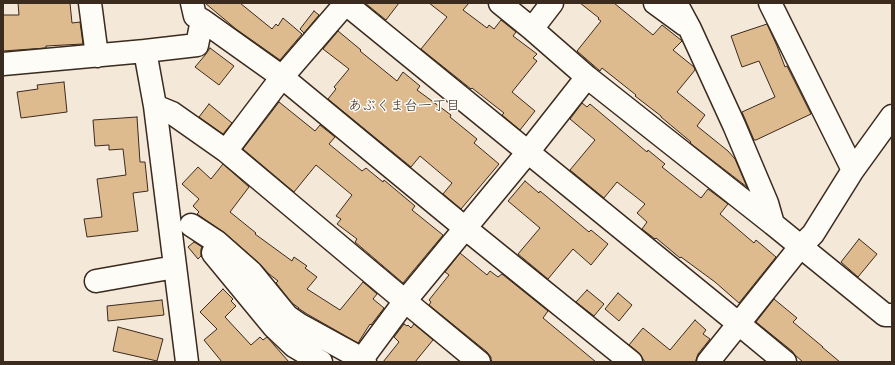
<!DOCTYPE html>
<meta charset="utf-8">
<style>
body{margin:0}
#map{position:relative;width:895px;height:365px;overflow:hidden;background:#f4e8d8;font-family:Mali,sans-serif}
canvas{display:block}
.frame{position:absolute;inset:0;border:4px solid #3b2a1e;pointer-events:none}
</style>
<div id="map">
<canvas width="895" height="365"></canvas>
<div class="frame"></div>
</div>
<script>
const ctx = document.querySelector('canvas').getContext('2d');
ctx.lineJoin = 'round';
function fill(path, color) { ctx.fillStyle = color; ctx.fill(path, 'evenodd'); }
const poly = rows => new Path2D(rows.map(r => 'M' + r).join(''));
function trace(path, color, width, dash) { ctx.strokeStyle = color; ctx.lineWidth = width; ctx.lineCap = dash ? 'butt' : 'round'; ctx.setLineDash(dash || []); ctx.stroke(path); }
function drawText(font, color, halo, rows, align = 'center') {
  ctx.font = font + ' Mali,"Klee One",sans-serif'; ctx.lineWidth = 3; ctx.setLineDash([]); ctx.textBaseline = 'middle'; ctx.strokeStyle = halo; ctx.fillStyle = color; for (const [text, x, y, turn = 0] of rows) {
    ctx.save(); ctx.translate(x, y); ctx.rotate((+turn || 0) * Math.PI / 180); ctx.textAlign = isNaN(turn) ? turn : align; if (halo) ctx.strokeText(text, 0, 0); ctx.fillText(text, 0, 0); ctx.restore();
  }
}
const building = poly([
 [18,3,70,3,72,23,80,22,83,44,46,46,46,48,3,51,3,15,19,15,18,3],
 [205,3,240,3,272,29,276,24,278,26,283,18,302,34,280,60,236,29,205,3],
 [365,3,399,3,386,20,365,3],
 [429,3,469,3,463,10,487,28,489,25,494,29,501,20,516,32,513,36,537,54,533,58,537,61,512,92,535,111,520,130,502,115,504,113,472,88,471,89,421,49,447,17,429,3],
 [580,3,614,3,653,35,662,25,681,40,682,41,673,50,694,67,695,70,677,92,705,115,697,126,728,151,735,159,747,187,690,143,691,142,661,117,661,116,635,96,636,95,602,68,600,71,577,51,601,21,598,19,599,18,580,3],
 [314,11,319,15,304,33,300,29,314,11],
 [767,24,777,46,785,67,787,66,811,114,756,140,754,140,742,112,775,97,759,61,742,67,731,36,767,24],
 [338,31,361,50,360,51,397,81,403,72,420,86,417,90,451,115,450,117,477,139,474,143,499,164,461,209,443,194,452,183,420,156,411,167,328,99,336,89,334,87,349,69,323,49,338,31],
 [210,48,234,66,219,85,195,67,206,54,210,48],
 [64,82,67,112,21,118,17,92,38,89,37,85,64,82],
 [279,102,315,131,320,125,335,137,329,144,362,171,366,168,383,182,384,180,415,206,412,210,443,235,403,283,355,242,357,239,337,224,341,219,336,216,352,195,316,165,294,192,243,149,279,102],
 [582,103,587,107,590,104,647,152,648,150,665,164,662,167,701,198,708,189,728,204,720,214,754,243,756,240,776,257,739,303,715,282,681,257,680,258,656,238,655,239,642,229,647,222,637,213,645,204,617,182,604,198,570,170,595,140,570,119,582,103],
 [209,104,232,123,223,134,199,117,209,104],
 [137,117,140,162,145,162,148,191,133,193,138,231,87,237,84,219,102,217,97,179,126,175,123,149,109,150,109,145,95,146,93,120,137,117],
 [223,164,249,187,230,212,256,233,255,234,292,261,294,257,307,266,305,268,317,277,307,289,340,310,363,282,377,294,373,299,384,308,371,325,370,324,358,343,307,314,298,308,299,308,292,303,276,283,278,281,269,274,259,263,225,233,197,214,199,212,193,206,199,199,182,184,198,167,211,179,223,164],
 [525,181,539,193,540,191,589,232,591,230,608,244,591,265,573,249,548,279,518,254,540,228,508,201,525,181],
 [859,239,877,254,858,277,841,262,859,239],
 [194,242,202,247,201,249,201,256,198,259,188,247,194,242],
 [460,253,487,275,490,271,498,277,502,274,548,311,543,318,596,362,493,362,491,360,491,357,487,352,429,305,431,302,429,300,449,275,445,272,460,253],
 [223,289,233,299,231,301,236,306,225,317,251,345,260,337,263,340,267,337,289,362,222,362,204,340,217,329,200,312,223,289],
 [587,290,604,304,594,316,576,302,587,290],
 [618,293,632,305,619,321,605,309,618,293],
 [774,299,797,318,793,322,823,347,822,347,840,362,803,362,795,355,792,351,756,322,774,299],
 [162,300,164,315,108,321,107,306,162,300],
 [695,320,706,330,703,334,710,339,698,354,696,360,696,362,645,362,639,353,629,345,643,328,670,350,695,320],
 [404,324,407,326,408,325,411,328,414,324,433,340,415,362,383,362,399,342,394,337,404,324],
 [118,327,163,339,157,361,113,351,118,327]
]);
fill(building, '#deba8f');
trace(building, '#3b2a1e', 1);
const minor = poly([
 [90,3,97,56],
 [345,3,739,324,785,362],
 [500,3,532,29,587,77,773,224],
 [655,3,685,25],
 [676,3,690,29,734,125,767,203,773,224,885,315,892,315],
 [770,3,853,170],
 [202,20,282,77,465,228,631,362],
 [532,29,552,3],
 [145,51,197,45,202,20,195,16,192,3],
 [3,64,145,51,155,106,187,362],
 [155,106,172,113,226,151,405,301,479,362],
 [226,151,282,77,346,3],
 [191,225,217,242,251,272,287,316,300,325,362,359,365,362],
 [213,253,274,327,294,346,321,362],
 [96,281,175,267],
 [362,359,405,301,528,152,587,77],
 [708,362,800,247,813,234,853,170,892,116]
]);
trace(minor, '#3b2a1e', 25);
trace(minor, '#fdfcf7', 22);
drawText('14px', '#3b2a1e', '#fdfcf7', [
 ["あぶくま台一丁目",404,106]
]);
</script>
